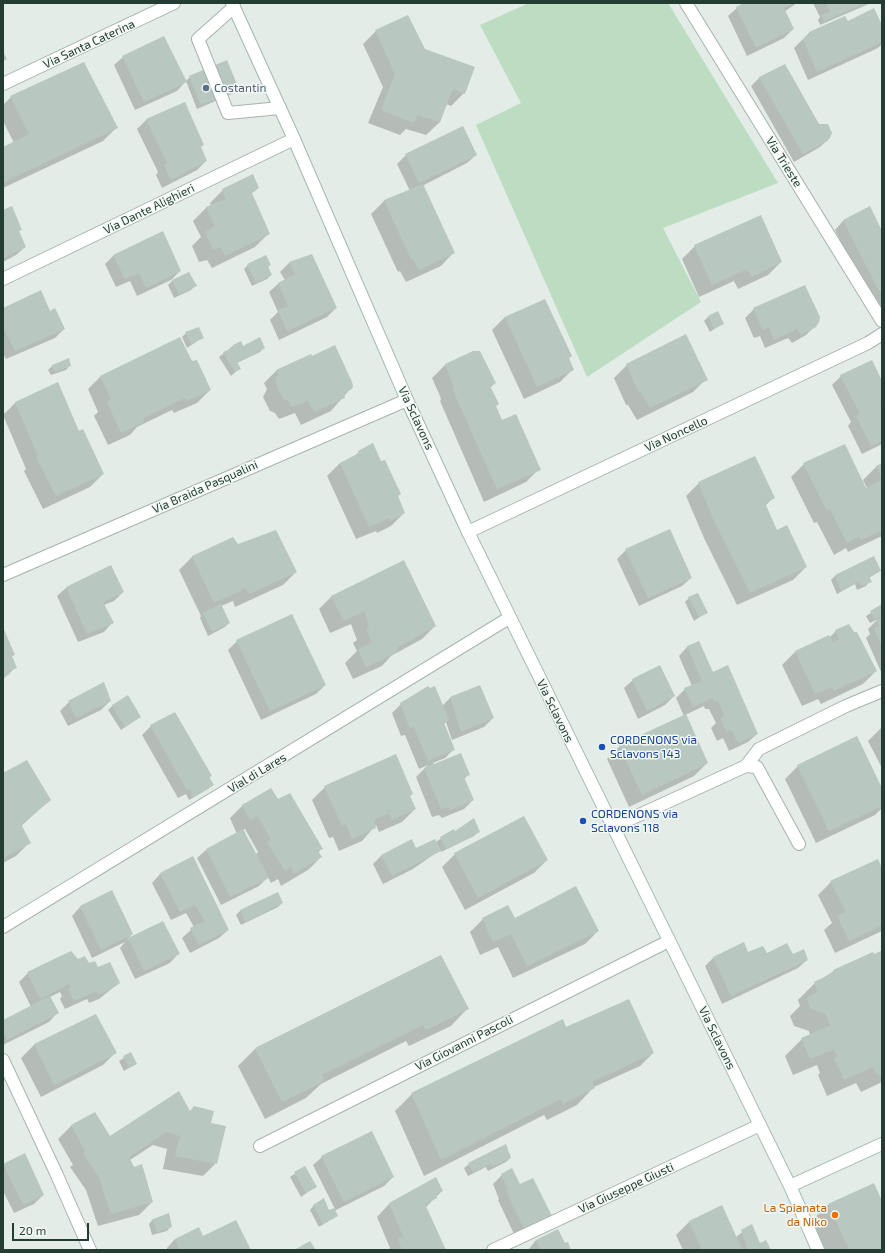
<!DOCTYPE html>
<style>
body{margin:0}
#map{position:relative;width:885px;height:1253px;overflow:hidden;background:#e3ece7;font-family:"Exo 2",sans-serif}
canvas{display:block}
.frame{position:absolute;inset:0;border:4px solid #233d33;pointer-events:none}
.scale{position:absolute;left:12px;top:1223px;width:77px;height:18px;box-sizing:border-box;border:2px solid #233d33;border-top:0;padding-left:5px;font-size:12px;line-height:14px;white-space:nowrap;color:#233d33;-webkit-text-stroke:3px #f3f9f5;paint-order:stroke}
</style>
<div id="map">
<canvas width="885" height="1253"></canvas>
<div class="frame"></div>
<div class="scale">20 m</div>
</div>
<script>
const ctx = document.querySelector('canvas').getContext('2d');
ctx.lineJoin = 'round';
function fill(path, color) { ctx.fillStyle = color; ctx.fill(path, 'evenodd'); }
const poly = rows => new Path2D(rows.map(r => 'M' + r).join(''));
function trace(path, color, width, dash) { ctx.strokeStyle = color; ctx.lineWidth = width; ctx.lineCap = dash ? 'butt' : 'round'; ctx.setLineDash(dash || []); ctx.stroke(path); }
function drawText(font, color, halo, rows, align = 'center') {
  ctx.font = font + ' "Exo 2",sans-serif'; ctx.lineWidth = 3; ctx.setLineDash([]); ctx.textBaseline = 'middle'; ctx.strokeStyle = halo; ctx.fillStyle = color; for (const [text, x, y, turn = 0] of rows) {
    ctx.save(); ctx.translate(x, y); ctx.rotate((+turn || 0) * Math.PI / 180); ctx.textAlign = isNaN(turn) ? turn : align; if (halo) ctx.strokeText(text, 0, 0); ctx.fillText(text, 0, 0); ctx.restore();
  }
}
fill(poly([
 [529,3,668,3,778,183,663,228,701,302,587,377,476,125,521,103,480,25]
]), '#bcddc1');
fill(poly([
 [746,3,797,3,784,12,793,29,784,38,747,56,728,16,737,8],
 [813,3,871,3,820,25,818,20,820,17],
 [848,23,882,28,882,44,878,48,808,80,794,48,810,32],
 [376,31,424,50,464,93,451,106,446,104,440,122,426,135,406,129,400,135,368,123,383,87,363,44],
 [123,57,185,82,190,77,238,89,234,93,197,109,186,81,177,91,135,110,114,65],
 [760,77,819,125,829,138,820,147,794,162,751,86],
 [11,97,116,128,103,141,3,188,3,148,14,143,3,121,3,105],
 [184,103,206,161,197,170,162,188,156,175,158,172,137,129,146,120],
 [462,127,476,155,467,163,422,186,454,252,441,266,406,282,400,271,398,272,371,214,384,201,410,191,397,164,406,155],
 [258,188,251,194,268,234,255,247,212,268,207,260,199,262,192,246,201,237,193,221,206,208,211,206,210,203,223,190],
 [869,208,882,234,882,305,878,307,870,299,835,230,843,221],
 [3,211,18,232,25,247,16,255,3,262],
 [695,246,781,262,768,275,738,289,734,281,699,297,682,259],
 [114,255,180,271,171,280,137,296,130,281,116,287,105,264],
 [311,255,336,308,327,317,279,340,270,320,278,312,269,292,278,284,285,280,280,272,289,263],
 [248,265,270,265,268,267,271,275,267,279,252,286,244,269],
 [189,273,195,286,191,290,174,298,168,285,172,281],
 [544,300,573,369,560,382,524,399,492,330,505,317],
 [3,309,50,313,64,329,55,338,6,359,3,353],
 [754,309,815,326,806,335,792,343,788,338,765,348,760,336,754,338,745,318],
 [709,316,723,323,710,332,704,321],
 [186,333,202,338,187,348,182,337],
 [234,345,242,347,264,348,260,352,237,363,239,369,231,376,219,357],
 [474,352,495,383,490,388,495,406,502,421,539,469,526,482,484,502,440,401,441,400,440,396,432,378,445,365],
 [192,363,210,390,197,403,174,413,172,410,137,427,130,435,108,445,94,416,98,412,88,389,101,376],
 [70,365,66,370,51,375,48,370,52,366],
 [627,365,706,379,693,392,637,420,628,405,626,405,614,378],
 [277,370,351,388,331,411,301,425,295,413,279,419,275,413,270,411,263,397,267,389,264,383],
 [841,376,882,383,882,407,880,408,882,412,882,444,862,454,848,426,851,422,832,385],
 [57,383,79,432,103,474,90,487,43,509,24,471,26,469,3,415,15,403],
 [359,452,397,497,404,513,391,526,377,533,376,531,356,539,327,476,340,463,353,457],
 [804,464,865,489,867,488,863,480,876,467,882,464,882,536,848,552,846,548,834,555,817,522,814,523,791,477],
 [699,483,774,497,765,506,776,531,806,567,793,580,737,605,704,538,686,496],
 [233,538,237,546,296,572,283,585,235,607,233,601,221,606,229,623,225,627,208,636,200,618,201,616,179,570,192,557],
 [626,550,691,578,682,586,639,606,617,559],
 [111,566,123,592,114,601,104,605,112,623,104,632,78,642,57,596,66,588],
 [880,571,869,578,870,581,866,586,857,590,855,584,837,594,831,580,835,576],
 [332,596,435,626,422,639,391,656,382,666,353,679,345,663,357,651,353,643,357,640,351,624,330,633,319,609],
 [689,598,706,613,694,621,685,602],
 [882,606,882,674,866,638,870,634,868,629,878,619,870,623,866,616],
 [3,631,14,654,11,657,16,667,3,679],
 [836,631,876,671,863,684,821,704,818,699,802,706,782,665,795,652,828,636,829,638],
 [237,641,325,685,316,694,261,720,228,650],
 [699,642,713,673,757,734,748,742,729,751,723,738,717,741,711,728,716,723,709,709,705,709,704,706,685,715,707,763,694,776,629,807,607,759,620,746,684,716,676,698,685,689,692,686,679,656,687,647],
 [633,680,674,696,665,705,638,719,624,688],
 [479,686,493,718,484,727,452,740,446,722,444,724,454,749,445,758,433,763,434,765,468,775,464,779,473,800,464,809,442,818,439,815,432,817,416,777,428,765,419,769,405,735,401,736,392,713,401,704,442,706,450,698],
 [110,701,101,710,68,726,60,711,69,702],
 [113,705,140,717,121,730,108,710],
 [151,726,211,776,209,778,213,785,208,789,189,800,186,794,178,798,142,735],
 [881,728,882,728,882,768,868,741],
 [798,766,882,790,882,808,875,815,816,843,785,779],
 [3,775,50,800,21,826,29,843,16,856,3,863],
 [325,787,409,796,415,809,402,822,379,832,376,825,362,841,339,851,333,837,329,838,312,800],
 [278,801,322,848,318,853,321,857,308,870,281,886,278,879,271,883,268,877,259,886,221,905,197,858,206,850,237,834,230,818,243,805],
 [245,829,258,852,255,855,243,830],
 [453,830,455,833,479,831,474,836,441,852,440,850,413,869,383,884,373,864,381,856,411,840,416,849,436,842],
 [455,854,547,860,534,873,465,910,442,867],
 [193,857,228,930,219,938,190,953,182,938,194,927,186,913,171,920,152,883,160,874],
 [882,871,882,931,835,953,824,930,832,923,818,895,831,882],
 [111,892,132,934,127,940,163,922,178,954,170,963,135,979,120,948,125,942,92,958,72,916,80,907],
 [277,893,282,903,278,907,241,925,236,915,240,911],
 [483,919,515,919,598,931,585,944,513,978,498,947,480,955,470,932],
 [880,952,882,956,882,1082,861,1092,856,1083,827,1096,818,1075,820,1073,817,1065,793,1075,785,1056,802,1039,810,1035,809,1031,794,1026,790,1016,800,1006,798,1000,815,983,834,971,872,953,873,956],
 [748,953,793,955,807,960,798,968,722,1004,705,966,714,957],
 [441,956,467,1009,451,1026,409,1046,406,1041,321,1084,306,1098,265,1119,238,1066,255,1049],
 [77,961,98,969,119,983,99,999,89,1003,87,999,65,1009,60,999,62,996,60,992,50,997,57,1013,49,1022,3,1045,3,1021,31,1007,19,982,28,973],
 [96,1015,116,1052,103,1065,41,1097,21,1058,34,1045],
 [566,1028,653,1053,640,1066,594,1087,577,1105,547,1120,544,1115,424,1176,395,1111,412,1094],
 [130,1054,135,1064,124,1071,119,1061],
 [190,1112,209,1124,216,1163,203,1176,163,1169,167,1149,153,1145,130,1160,152,1202,139,1215,98,1226,86,1190,70,1167,73,1165,58,1139,71,1126,95,1113,110,1137],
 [322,1157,393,1177,384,1186,334,1211,337,1216,319,1227,310,1210,314,1205,328,1212,335,1209,313,1165],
 [510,1158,506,1162,488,1171,486,1167,468,1176,464,1168,469,1164],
 [4,1164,43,1195,34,1204,14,1213,3,1191],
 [305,1167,315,1187,301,1197,290,1177],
 [512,1170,519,1185,551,1216,542,1224,515,1236,498,1200,499,1199,493,1184,502,1175],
 [442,1191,425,1208,445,1250,388,1250,390,1248,377,1217,390,1203],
 [882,1203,882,1250,824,1250,811,1221,828,1205],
 [722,1206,736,1237,751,1225,759,1244,770,1250,742,1250,742,1248,740,1250,683,1250,676,1235,689,1222],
 [153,1219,171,1226,167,1231,152,1235,149,1224],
 [202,1237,249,1250,167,1250,167,1248,175,1239],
 [536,1240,564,1244,570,1250,528,1250]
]), '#0003');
fill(poly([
 [744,3,795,3,784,8,794,29,756,48,736,7],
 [826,3,867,3,824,21,821,15,830,11],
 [874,8,882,25,882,42,817,72,803,39,810,35,809,32,845,16,848,21],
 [408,15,425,49,475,67,465,94,453,89,440,122,417,115,414,123,381,110,395,74,375,30],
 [164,36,187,82,144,102,122,56],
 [3,51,7,59,3,61],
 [227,60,239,89,201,105,189,76],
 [84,62,118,128,4,182,3,147,29,134,10,96],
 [785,64,819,124,828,124,832,133,830,138,826,142,803,154,759,77],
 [185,102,204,145,201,147,207,161,171,180,164,165,167,163,146,119],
 [463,126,477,155,419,183,405,154],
 [253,174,259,188,252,193,270,234,225,256,220,247,213,250,205,232,215,226,206,207,226,199,222,189],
 [423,184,455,253,419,270,413,259,411,259,384,200],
 [12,206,22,230,19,231,26,247,3,258,3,210],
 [870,206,882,231,882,290,879,291,843,220],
 [761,215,782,262,751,277,747,269,712,285,694,245],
 [163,231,181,271,146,288,139,273,125,279,113,255],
 [312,254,337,308,287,331,278,310,288,306,278,283,295,274,289,262],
 [266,255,271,265,268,266,272,275,256,283,247,264],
 [189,272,197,286,179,294,172,280],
 [805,285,820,317,819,322,816,327,801,335,797,329,774,340,769,327,763,330,753,308],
 [41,290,50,311,55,308,65,329,15,351,3,327,3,308],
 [545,299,572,356,569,358,574,370,537,387,505,317],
 [718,311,724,324,714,329,708,316],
 [199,327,204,338,191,344,185,332],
 [686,334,708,380,650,408,641,392,639,393,626,364],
 [180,337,192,361,197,360,211,390,187,401,185,398,143,418,144,422,121,433,107,402,111,399,100,376],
 [260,337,265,348,237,362,241,369,235,372,223,352,234,348,233,345,241,341,243,346],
 [335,345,352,382,353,386,352,389,344,393,345,398,314,412,308,401,292,407,288,400,283,399,281,395,276,383,276,377,279,375,276,370,311,354,312,356],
 [473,351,480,351,496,383,490,386,499,404,496,406,502,420,516,414,541,470,497,489,452,388,454,387,445,364],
 [69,358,71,366,55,372,52,365],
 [872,360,882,381,882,404,879,405,882,411,882,441,871,446,856,416,860,414,840,375],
 [58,382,79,431,83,429,104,474,56,496,36,457,38,456,15,402],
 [373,443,381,461,385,460,401,494,398,496,405,513,390,521,389,518,369,527,340,463,359,453,358,451],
 [845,444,866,488,882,480,882,530,861,540,859,536,847,543,830,509,827,511,803,463],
 [755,456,775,498,765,503,777,530,787,525,807,567,750,593,716,525,698,482],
 [882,463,882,478,876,466],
 [670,529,692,578,648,598,625,549],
 [276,530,297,572,249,594,246,588,214,603,192,556,233,537,238,544],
 [874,556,881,571,869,576,872,582,862,586,859,581,841,591,835,575],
 [404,560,436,626,398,647,396,653,366,667,358,650,372,642,366,629,369,627,364,611,344,621,331,596],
 [111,565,124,592,103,602,114,623,87,634,66,587],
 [698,593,708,613,699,617,688,597],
 [221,604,230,623,212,632,203,613],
 [882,604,882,616,874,619,870,611],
 [292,614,326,685,270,711,236,640],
 [882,617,882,646,874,628,879,626,876,620],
 [849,624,854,632,857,632,877,671,834,691,832,687,815,694,795,651,829,635,833,643,839,639,835,630],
 [3,627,15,655,12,656,17,668,8,671,10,674,4,677],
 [699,641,713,672,728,665,758,734,738,743,732,730,726,732,720,718,725,716,718,701,714,701,712,698,693,707,684,688,702,681,687,646],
 [660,665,675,696,647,711,632,679],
 [104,682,111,701,76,718,68,701],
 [480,685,494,718,461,732,450,697],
 [428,686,430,688,435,686,449,720,444,723,455,750,428,761,414,727,410,728,400,703],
 [128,695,141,717,125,727,112,705],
 [175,712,212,776,209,777,214,785,193,797,190,789,187,790,150,725],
 [686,714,708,763,642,795,619,745],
 [857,736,882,788,882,806,829,831,797,765],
 [461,753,470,775,464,777,474,800,451,810,448,807,441,809,424,768],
 [396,754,413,794,410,796,416,809,392,820,389,813,374,820,376,828,352,839,346,824,342,826,324,786],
 [27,760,51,800,21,824,31,843,3,858,3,773],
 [271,788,278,799,290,793,323,849,318,851,322,857,294,874,291,867,285,871,267,842,271,839,258,816,250,820,242,805],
 [524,816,548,860,478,898,454,853],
 [474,818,480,832,446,849,440,837,454,829,455,831],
 [243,829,269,878,230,897,206,849],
 [412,839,416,848,435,839,441,851,392,876,381,855],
 [193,856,229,930,199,945,190,928,205,921,195,905,180,912,160,873],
 [878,859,882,868,882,925,849,941,837,916,846,912,830,881],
 [576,886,599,931,527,966,511,934,493,942,482,918,508,905,515,918],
 [112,890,133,934,101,950,80,906],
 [278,892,283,903,245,922,240,910],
 [163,921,180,954,144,971,128,938],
 [744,942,748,952,763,946,767,953,787,943,793,954,804,949,808,960,731,996,713,957],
 [71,951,78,959,85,956,89,963,95,961,98,967,110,962,120,983,109,990,107,985,109,990,98,995,96,991,74,1001,68,989,71,988,69,984,40,999,27,972],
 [881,951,882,1074,878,1076,873,1067,844,1080,834,1058,837,1056,834,1049,810,1059,801,1038,830,1026,826,1014,811,1009,807,998,818,992,814,982,835,972,833,970,873,952,874,954],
 [441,955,469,1009,426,1030,423,1025,322,1075,325,1081,282,1102,255,1048],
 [50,996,59,1013,7,1040,3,1031,3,1020],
 [629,999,654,1053,592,1082,595,1088,563,1104,561,1099,441,1160,411,1093,563,1019,566,1027],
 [96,1014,117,1053,54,1085,34,1044],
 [131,1052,137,1064,129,1068,123,1056],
 [179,1091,190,1111,194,1106,214,1111,211,1123,226,1126,217,1164,175,1156,180,1136,166,1132,129,1157,134,1167,142,1164,153,1202,111,1214,99,1177,83,1154,85,1151,71,1125,95,1112,110,1136],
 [372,1131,394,1177,344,1202,321,1156],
 [506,1144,511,1158,492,1167,490,1164,473,1172,468,1163],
 [25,1153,44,1195,23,1205,3,1164],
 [305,1166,317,1187,306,1193,294,1172],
 [512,1168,520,1184,533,1178,552,1216,524,1228,506,1191,508,1190,501,1174],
 [436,1177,443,1191,436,1194,437,1198,425,1204,446,1250,402,1250,398,1239,403,1236,389,1203],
 [874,1183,882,1201,882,1250,849,1250,828,1204],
 [324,1198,329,1210,334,1208,338,1216,323,1224,313,1205],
 [722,1205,742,1249,702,1250,689,1221],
 [169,1213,172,1227,157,1232,153,1219],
 [236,1220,251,1250,180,1250,175,1239,199,1227,203,1236],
 [752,1224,760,1243,766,1240,771,1250,748,1250,741,1230],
 [558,1229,565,1243,568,1242,571,1250,541,1250,536,1240],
 [310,1241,316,1250,294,1250]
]), '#b8c7bf');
const lane = poly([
 [234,7,198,39,228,113,280,108],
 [746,766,759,749,846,706,882,691],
 [613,827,746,766,757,767,799,844]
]);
const street = poly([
 [686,3,882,321],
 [3,84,174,3],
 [3,279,294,139],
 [468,532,868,343,882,334],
 [3,575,407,400],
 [3,927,509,618],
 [3,1060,56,1173,90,1250],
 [260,1146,669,941],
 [493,1250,760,1125]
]);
const secondary = poly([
 [232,3,294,139,407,400,468,532,790,1186,818,1250],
 [790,1186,882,1144]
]);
trace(lane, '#a6b4ad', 14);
trace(street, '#a6b4ad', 14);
trace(secondary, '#a1b8ad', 14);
trace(lane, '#fff', 12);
trace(street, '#fff', 12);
trace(secondary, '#fff', 12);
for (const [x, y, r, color] of [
 [206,88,4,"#5c6f8a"],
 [602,747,4,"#1a4fb4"],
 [583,821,4,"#1a4fb4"],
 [835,1215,4,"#e8710a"]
]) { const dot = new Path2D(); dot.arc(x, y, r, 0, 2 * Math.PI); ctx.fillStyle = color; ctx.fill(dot); trace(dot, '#f3f9f5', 1.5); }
drawText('12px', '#233d33', '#f3f9f5', [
 ["Via Santa Caterina",89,44,-25],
 ["Via Trieste",784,162,58],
 ["Via Dante Alighieri",149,209,-26],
 ["Via Sclavons",416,418,65],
 ["Via Noncello",676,434,-25],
 ["Via Braida Pasqualini",205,487,-24],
 ["Via Sclavons",555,711,64],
 ["Vial di Lares",257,773,-31],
 ["Via Sclavons",717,1038,64],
 ["Via Giovanni Pascoli",464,1043,-27],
 ["Via Giuseppe Giusti",626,1188,-25]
]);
drawText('12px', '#4e5e75', '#f3f9f5', [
 ["Costantin",214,88]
], 'left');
drawText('12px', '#164399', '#f3f9f5', [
 ["CORDENONS via",610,740],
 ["Sclavons 143",610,754],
 ["CORDENONS via",591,814],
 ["Sclavons 118",591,828]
], 'left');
drawText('12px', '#c56008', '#f3f9f5', [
 ["La Spianata",827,1208],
 ["da Niko",827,1222]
], 'right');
</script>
